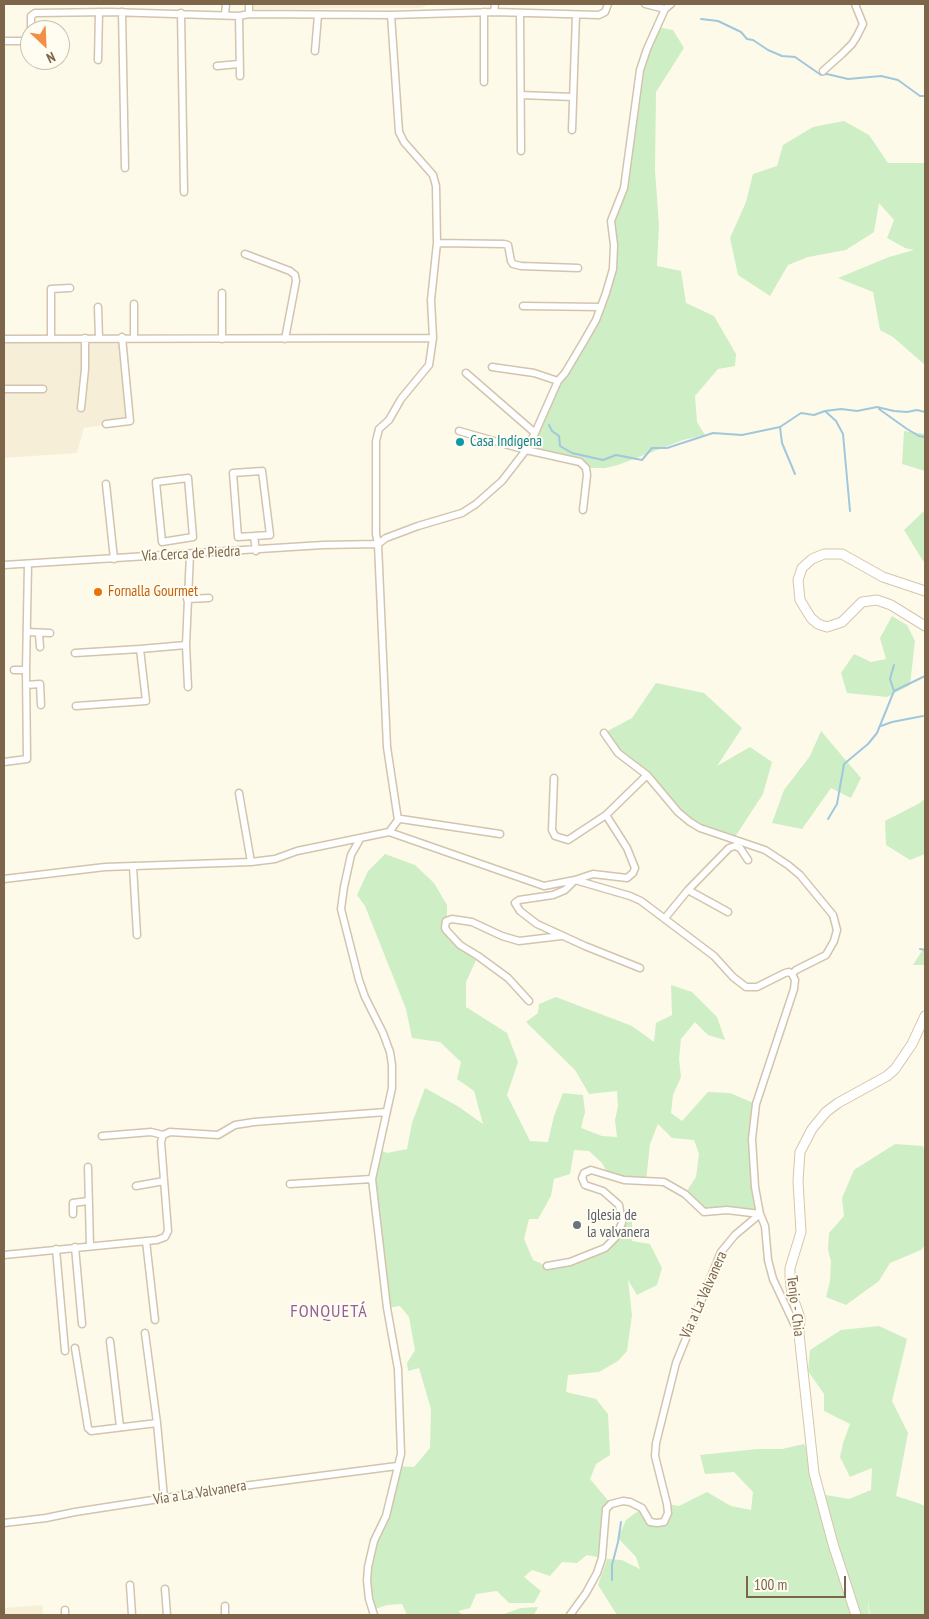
<!DOCTYPE html>
<meta charset="utf-8">
<style>
body{margin:0}
#map{position:relative;width:929px;height:1619px;overflow:hidden;background:#fefae9;font-family:"PT Sans Narrow",sans-serif}
canvas{display:block}
.frame{position:absolute;inset:0;border:5px solid #7c6549;pointer-events:none}
.north{position:absolute;left:20px;top:20px;width:50px;height:50px;box-sizing:border-box;background:#fffcf1;border:1px solid #cbc0ae;border-radius:50%;rotate:155deg;font-size:14px;font-weight:700;line-height:20px;text-align:center;color:#7c6549}
.north::after{content:'';display:block;margin:auto;width:18px;height:22px;background:#f28e45;clip-path:polygon(50% 0,100% 100%,50% 72%,0 100%)}
.scale{position:absolute;left:746px;top:1576px;width:100px;height:22px;box-sizing:border-box;border:2px solid #7c6549;border-top:0;padding-left:6px;font-size:15px;line-height:18px;white-space:nowrap;color:#7c6549;-webkit-text-stroke:4px #fffcf1;paint-order:stroke}
</style>
<div id="map">
<canvas width="929" height="1619"></canvas>
<div class="frame"></div>
<div class="north">N</div>
<div class="scale">100 m</div>
</div>
<script>
const ctx = document.querySelector('canvas').getContext('2d');
ctx.lineJoin = 'round';
function fill(path, color) { ctx.fillStyle = color; ctx.fill(path, 'evenodd'); }
const poly = rows => new Path2D(rows.map(r => 'M' + r).join(''));
function trace(path, color, width, dash) { ctx.strokeStyle = color; ctx.lineWidth = width; ctx.lineCap = dash ? 'butt' : 'round'; ctx.setLineDash(dash || []); ctx.stroke(path); }
function drawText(font, color, halo, rows, align = 'center') {
  ctx.font = font + ' "PT Sans Narrow",sans-serif'; ctx.lineWidth = 4; ctx.setLineDash([]); ctx.textBaseline = 'middle'; ctx.strokeStyle = halo; ctx.fillStyle = color; for (const [text, x, y, turn = 0] of rows) {
    ctx.save(); ctx.translate(x, y); ctx.rotate((+turn || 0) * Math.PI / 180); ctx.textAlign = isNaN(turn) ? turn : align; if (halo) ctx.strokeText(text, 0, 0); ctx.fillText(text, 0, 0); ctx.restore();
  }
}
fill(poly([
 [254,4,428,4,422,8,254,9],
 [122,339,130,421,84,428,77,453,4,458,4,340],
 [42,1605,43,1615,4,1615,4,1608]
]), '#f7eed7');
fill(poly([
 [657,27,673,30,684,48,656,92,655,170,659,226,657,266,681,271,686,303,714,316,736,354,735,366,718,369,695,396,697,422,705,435,683,440,618,465,605,468,586,468,580,462,526,450,558,381,584,341,613,269,611,221,624,188,640,70],
 [844,121,869,135,888,163,925,163,925,365,893,337,880,330,873,292,838,278,889,257,914,250,905,248,887,238,894,220,879,203,874,232,846,250,808,257,788,265,770,296,738,275,730,238,746,202,753,174,777,166,783,145,813,127],
 [904,431,925,434,925,471,902,464],
 [925,510,925,564,904,530],
 [892,616,907,625,915,641,910,685,887,697,847,693,841,673,854,654,871,662,886,659,880,638],
 [656,683,704,693,742,728,717,766,750,747,772,762,763,794,733,840,690,822,659,788,618,753,604,733,632,718],
 [821,731,861,778,851,798,831,788,802,829,772,823,784,790,810,756],
 [925,798,925,854,910,860,886,845,885,821,920,803],
 [385,854,415,865,434,883,447,905,447,931,478,956,466,982,466,1007,507,1033,518,1062,507,1095,530,1141,548,1142,554,1116,563,1093,583,1095,585,1112,581,1128,602,1136,617,1137,615,1120,618,1106,617,1091,589,1094,575,1070,526,1022,538,1013,539,1004,556,997,632,1026,654,1042,656,1023,672,1015,671,985,692,992,717,1017,725,1040,708,1035,695,1022,681,1039,679,1059,681,1077,673,1095,671,1113,682,1121,708,1092,730,1093,756,1104,752,1139,760,1214,704,1212,685,1194,696,1177,699,1154,694,1140,672,1138,658,1124,650,1144,646,1181,609,1176,602,1163,589,1151,574,1150,570,1174,554,1179,551,1196,538,1219,529,1219,524,1239,533,1260,547,1266,570,1262,605,1248,622,1223,619,1205,632,1217,632,1241,650,1244,662,1268,657,1285,637,1295,628,1280,632,1315,627,1351,618,1361,599,1372,568,1375,566,1392,596,1399,608,1414,610,1455,596,1464,590,1479,611,1504,606,1509,602,1558,587,1555,577,1563,562,1562,550,1576,532,1570,524,1577,541,1591,534,1603,509,1603,497,1591,476,1594,470,1608,458,1611,463,1615,407,1615,402,1604,387,1605,372,1610,368,1567,386,1516,397,1466,414,1467,430,1448,431,1409,419,1368,408,1371,407,1363,415,1350,409,1317,400,1306,387,1308,372,1179,378,1149,387,1153,407,1149,412,1123,425,1088,459,1107,483,1124,474,1091,457,1079,461,1062,440,1042,412,1038,406,1009,365,906,357,895,368,871],
 [925,946,925,965,913,965],
 [895,1144,923,1146,925,1155,925,1245,921,1250,890,1263,879,1281,846,1305,826,1297,830,1281,831,1261,828,1250,829,1233,844,1216,842,1198,854,1170],
 [879,1326,907,1339,892,1401,908,1433,896,1496,918,1503,925,1506,925,1615,870,1615,868,1599,869,1615,617,1615,598,1585,607,1559,622,1560,640,1569,636,1557,618,1538,626,1520,642,1508,650,1522,663,1522,667,1504,679,1506,707,1492,731,1506,751,1510,753,1492,734,1472,705,1474,700,1455,757,1449,782,1449,804,1444,809,1453,820,1494,849,1499,871,1490,872,1468,850,1477,840,1457,843,1443,850,1424,824,1411,824,1394,808,1371,810,1350,841,1330],
 [538,1607,534,1615,501,1615,521,1608]
]), '#ceeec5');
trace(poly([
 [701,19,718,21,741,32,747,39,753,40,768,50,782,56,795,57,821,75,827,74,848,79,881,76,898,80,920,96,925,96],
 [879,409,907,429,919,436,925,437],
 [825,411,836,421,843,434,850,511],
 [549,425,552,431,559,436,560,446,572,453,603,460,616,455,642,460,652,448,667,448,713,433,742,435,780,427,801,413,814,415,825,411,841,409,857,411,877,407,894,411,907,412,917,410,925,412],
 [780,427,782,443,795,474],
 [894,665,890,679,894,691],
 [881,726,892,722,923,716],
 [828,819,837,804,844,764,868,744,877,733,894,691,925,676],
 [920,949,925,950],
 [612,1580,612,1565,618,1542,621,1522]
]), '#a0c8dd', 2);
const street = poly([
 [645,4,665,9],
 [122,12,125,168],
 [484,12,484,82],
 [494,12,495,4],
 [181,13,184,192],
 [520,13,521,151],
 [225,14,226,4],
 [249,14,249,4],
 [239,16,240,76],
 [31,30,31,16,35,13,110,12,239,16,249,14,391,15,494,12,599,15,605,12,608,4],
 [4,41,28,41,30,39],
 [315,51,318,15],
 [98,60,99,12],
 [217,66,239,64],
 [823,71,842,54,852,44,857,36,863,24,855,4],
 [521,95,573,97],
 [572,130,576,15],
 [437,243,504,244,508,245,511,261,513,264,521,266,578,268],
 [245,254,290,271,295,275,296,281,285,339],
 [134,304,134,338],
 [523,306,601,307],
 [98,307,99,338],
 [51,338,51,289,70,288],
 [4,339,433,338],
 [222,339,222,293],
 [492,367,534,373,558,381],
 [466,373,535,433],
 [4,389,43,389],
 [81,408,85,369,85,338],
 [106,424,130,421,122,337],
 [459,431,526,450,580,462,586,468,587,475,583,510],
 [262,471,270,535,238,537,233,473,262,471],
 [188,478,193,537,162,542,156,482,188,478],
 [106,484,114,559],
 [254,536,256,551],
 [378,544,386,538,418,526,462,513,476,504,502,481,526,450,535,433,558,381,565,373,584,341,596,320,606,293,613,269,614,245,611,221,624,188,640,70,647,49,665,9,671,4],
 [4,565,323,545,378,544],
 [187,599,209,598],
 [27,632,50,633],
 [39,634,40,647],
 [186,645,188,687],
 [75,653,140,649,186,645,190,554],
 [14,670,26,670],
 [26,685,40,684,41,705],
 [76,706,146,701,140,649],
 [604,733,618,753,647,775],
 [4,762,27,759,26,670,28,564],
 [554,778,552,830,555,836,568,840,606,815],
 [239,793,251,862],
 [398,820,401,819,500,834],
 [389,832,544,886,575,880,630,896,641,901,714,956,733,977,746,987,757,987,785,973,789,972,792,974,796,970,826,955,834,941,837,930,833,915,800,875,788,865,765,850,700,828,690,822,678,812,647,775,606,815,627,848,635,868,633,873,627,878,593,874,575,880,565,890,553,895,519,900,515,903,520,911,537,924,585,946,640,968],
 [360,839,351,855,344,887,341,909,359,980,365,997,383,1033,390,1052,392,1065,392,1088,372,1179,387,1308,398,1369,401,1454,386,1516,374,1541,368,1567,367,1581,369,1599,374,1615],
 [133,866,137,935],
 [4,879,105,867,251,862,275,859,297,851,389,832,398,820,387,747,378,544,376,534,376,441,379,429,389,420,401,399,429,365,433,338,431,300,437,243,436,186,433,175,404,142,399,132,391,15],
 [688,890,728,912],
 [665,918,688,890,729,848,735,846,740,848,748,860],
 [792,974,795,980,794,989,756,1104,752,1139,755,1187,760,1214,765,1226,768,1260,773,1279,798,1332],
 [529,1001,508,978,478,956,460,945,447,931,445,928,446,921,452,919,472,922,502,936,519,941,561,936],
 [102,1136,151,1132,163,1135],
 [88,1167,90,1246],
 [290,1184,372,1179],
 [136,1186,164,1181],
 [73,1214,73,1203,88,1201],
 [146,1241,155,1320],
 [75,1247,82,1324],
 [56,1249,65,1351],
 [4,1255,157,1240,165,1237,168,1231,161,1142,163,1135,170,1132,218,1135,235,1125,254,1122,386,1112],
 [547,1266,570,1262,605,1248,615,1238,622,1223,619,1205,603,1191,585,1185,582,1178,584,1173,591,1170,624,1180,664,1182,685,1194,704,1212,727,1210,760,1214],
 [145,1333,157,1423,164,1498],
 [110,1341,120,1427],
 [75,1348,88,1428,91,1431,157,1423],
 [4,1523,46,1518,75,1512,243,1486,397,1466],
 [130,1585,132,1615],
 [165,1589,167,1615],
 [225,1606,225,1615],
 [65,1610,65,1615],
 [570,1615,586,1593,597,1573,602,1558,606,1509,611,1504,623,1501,630,1502,642,1508,650,1522,657,1523,664,1522,668,1513,667,1504,655,1456,656,1443,676,1363,721,1252,735,1235,760,1214]
]);
const secondary = poly([
 [925,591,883,577,842,554,824,554,812,559,802,568,798,580,800,600,811,618,818,624,827,627,842,622,862,602,877,600,891,605,925,626],
 [856,1615,833,1544,814,1473,799,1334,800,1318,792,1295,790,1277,790,1268,801,1232,798,1181,800,1152,812,1129,826,1112,838,1103,887,1076,895,1069,912,1044,925,1016]
]);
trace(street, '#d3c4ad', 9);
trace(secondary, '#d6c6aa', 11);
trace(street, '#fff', 6);
trace(secondary, '#fff', 9);
for (const [x, y, r, color] of [
 [460,442,5,"#0f9aa8"],
 [98,592,5,"#e8710a"],
 [577,1225,5,"#6b7280"]
]) { const dot = new Path2D(); dot.arc(x, y, r, 0, 2 * Math.PI); ctx.fillStyle = color; ctx.fill(dot); trace(dot, '#fffcf1', 2); }
drawText('15px', '#0d838f', '#fffcf1', [
 ["Casa Indígena",470,442]
], 'left');
drawText('15px', '#7c6549', '#fffcf1', [
 ["Vía Cerca de Piedra",191,554,-3],
 ["Vía a La Valvanera",704,1295,-66],
 ["Tenjo - Chia",795,1306,83],
 ["Vía a La Valvanera",200,1493,-9]
]);
drawText('15px', '#c56008', '#fffcf1', [
 ["Fornalla Gourmet",108,592]
], 'left');
drawText('15px', '#5b616d', '#fffcf1', [
 ["Iglesia de",587,1216],
 ["la valvanera",587,1233]
], 'left');
ctx.letterSpacing = '1px';
drawText('18px', '#906198', '#fffcf1', [
 ["FONQUETÁ",329,1312]
]);
ctx.letterSpacing = '0px';
</script>
